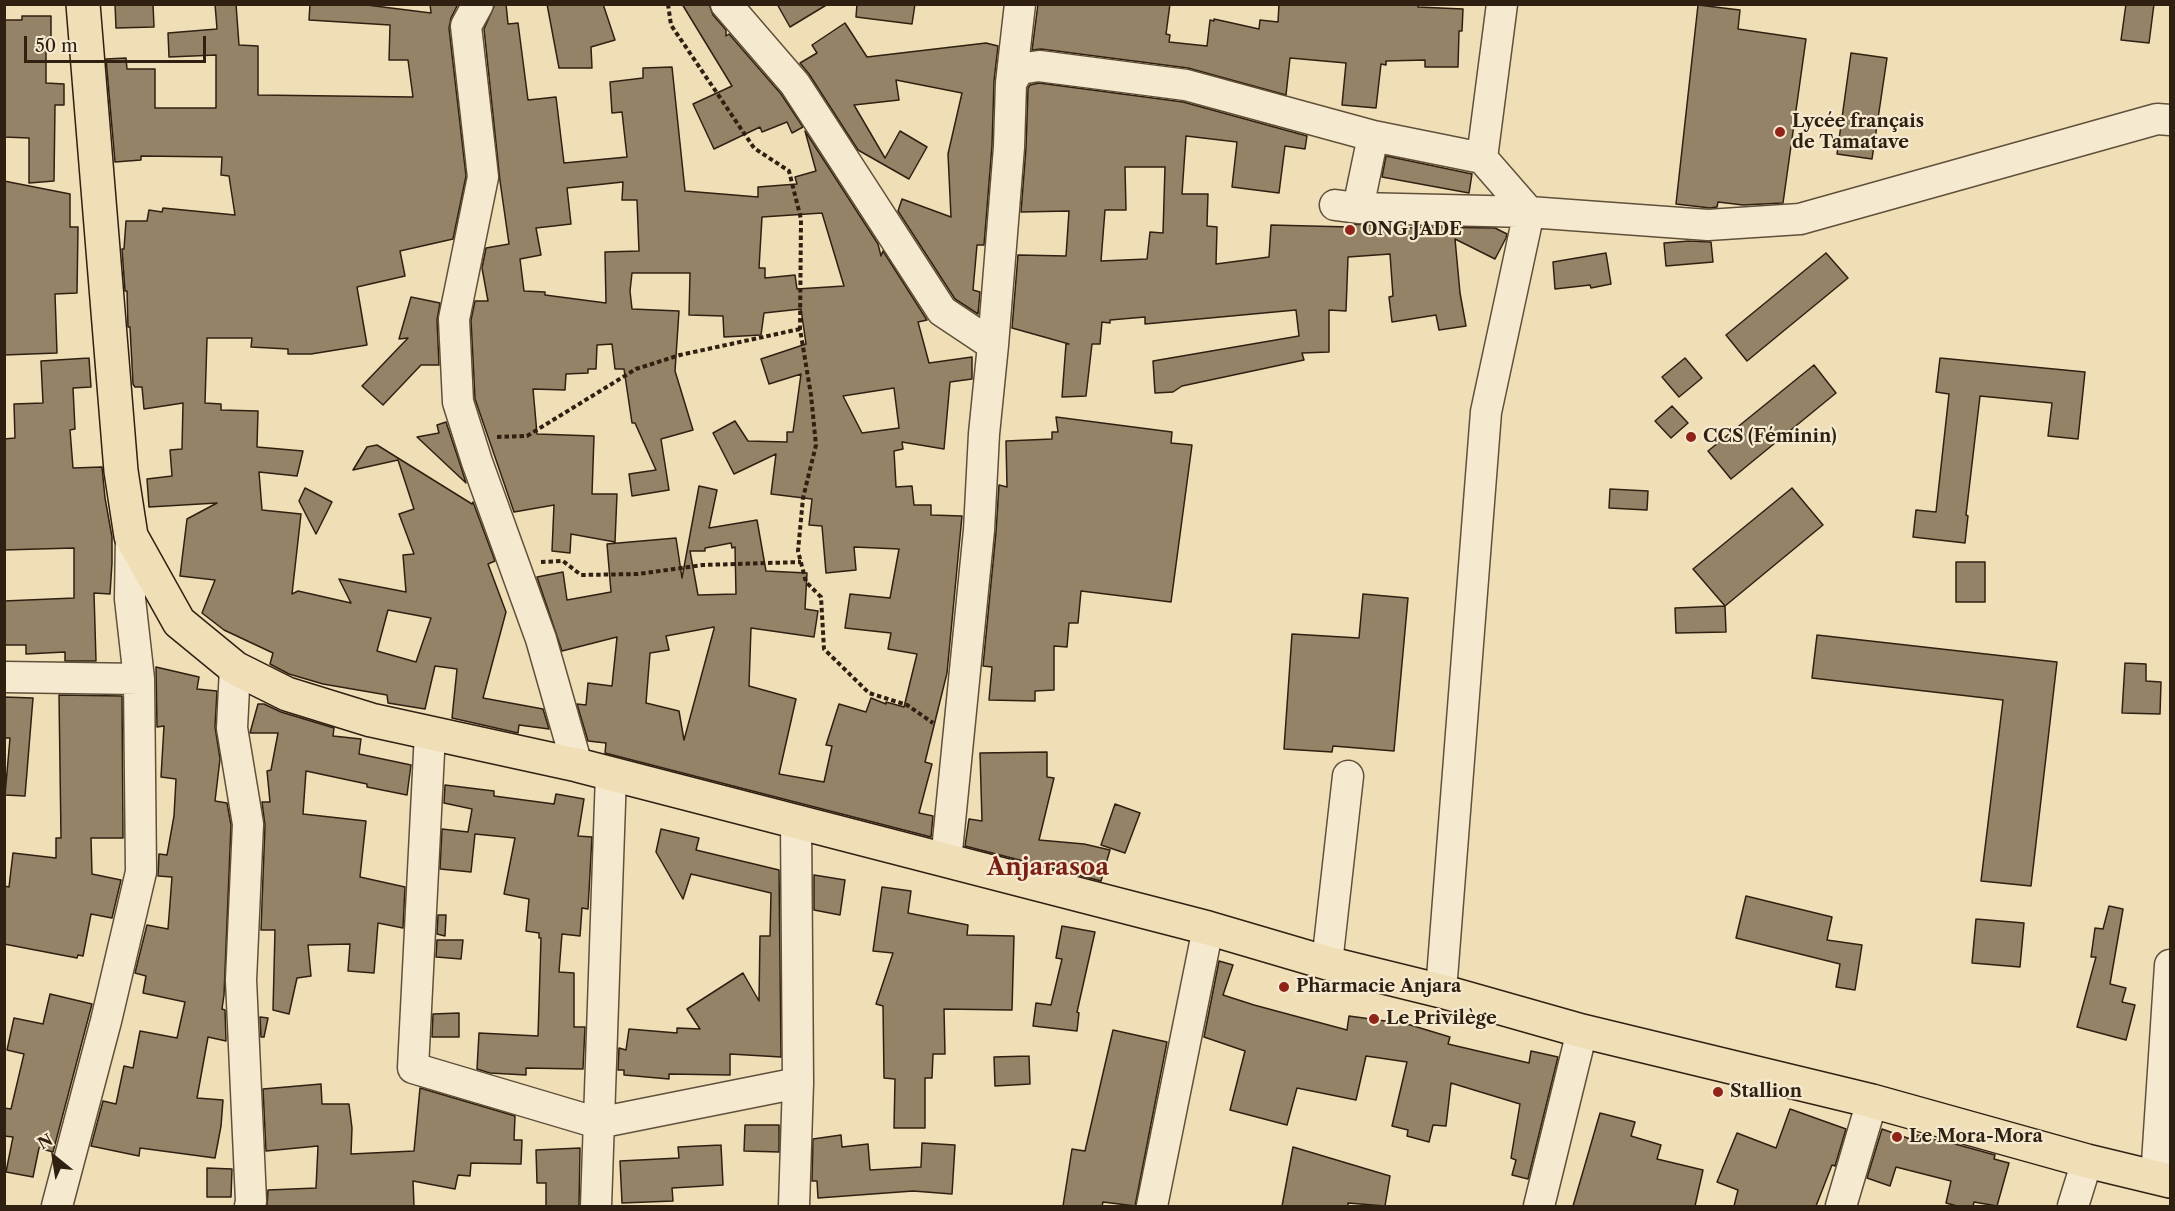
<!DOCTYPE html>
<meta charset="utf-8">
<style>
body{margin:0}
#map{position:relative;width:2175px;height:1211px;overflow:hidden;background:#f0deb7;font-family:"Libre Caslon Text",serif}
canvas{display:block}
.frame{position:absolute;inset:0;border:6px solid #302011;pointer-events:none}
.north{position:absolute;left:24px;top:1127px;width:60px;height:60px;-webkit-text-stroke:4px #f5ead0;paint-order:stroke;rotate:330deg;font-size:16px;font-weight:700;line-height:24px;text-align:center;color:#302011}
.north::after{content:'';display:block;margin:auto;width:21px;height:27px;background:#302011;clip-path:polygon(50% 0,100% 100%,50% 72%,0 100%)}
.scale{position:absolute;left:24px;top:36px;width:182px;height:27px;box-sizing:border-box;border:3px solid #302011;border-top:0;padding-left:8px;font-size:18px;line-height:21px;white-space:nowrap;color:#302011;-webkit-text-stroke:4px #f5ead0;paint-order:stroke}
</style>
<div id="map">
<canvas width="2175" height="1211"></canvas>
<div class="frame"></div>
<div class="north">N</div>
<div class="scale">50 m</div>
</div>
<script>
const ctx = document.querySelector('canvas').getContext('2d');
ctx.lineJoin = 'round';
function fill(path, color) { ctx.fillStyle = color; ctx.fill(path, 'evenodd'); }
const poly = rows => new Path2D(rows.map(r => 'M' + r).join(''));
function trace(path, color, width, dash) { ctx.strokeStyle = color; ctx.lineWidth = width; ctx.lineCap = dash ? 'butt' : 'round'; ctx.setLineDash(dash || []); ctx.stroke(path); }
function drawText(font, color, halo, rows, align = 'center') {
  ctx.font = font + ' "Libre Caslon Text",serif'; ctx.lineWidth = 4.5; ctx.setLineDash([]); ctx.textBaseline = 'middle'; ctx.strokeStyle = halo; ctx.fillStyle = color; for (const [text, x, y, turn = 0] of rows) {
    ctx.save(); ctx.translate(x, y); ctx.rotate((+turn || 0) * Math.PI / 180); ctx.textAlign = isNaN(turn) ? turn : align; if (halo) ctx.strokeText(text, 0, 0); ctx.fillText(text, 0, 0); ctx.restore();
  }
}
const building = poly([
 [115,4,153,4,154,27,116,28,115,4],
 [215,4,236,4,239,45,258,46,258,95,413,97,408,60,389,60,390,25,309,20,310,4,359,4,431,13,430,4,458,4,451,18,449,28,466,176,453,239,400,251,405,276,357,287,367,345,311,354,288,354,288,349,251,347,252,338,207,338,205,403,221,404,221,410,258,411,257,447,303,451,297,476,259,472,262,510,301,514,292,594,298,591,351,603,339,579,406,592,403,555,414,554,399,514,414,509,398,460,353,470,367,447,377,445,472,504,473,502,495,561,488,564,506,612,483,698,543,709,549,729,519,725,518,733,452,718,457,669,435,666,425,709,388,703,387,695,323,684,289,674,270,664,273,653,224,630,202,613,215,580,180,576,187,519,217,503,149,507,147,479,172,476,170,450,182,449,183,403,144,409,142,387,135,387,133,384,130,327,128,327,127,291,125,291,122,249,124,249,126,221,147,221,149,210,162,212,163,208,235,215,229,176,221,175,222,157,141,156,141,160,115,162,106,59,126,58,127,69,155,69,155,108,216,108,216,55,169,57,168,33,217,29,215,4],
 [388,610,431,618,416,662,377,651,388,610],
 [495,4,506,4,508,24,518,23,528,100,556,97,564,163,627,157,622,112,612,113,610,82,643,78,643,68,672,67,685,191,758,197,758,187,797,184,795,177,816,171,805,131,878,244,881,256,883,251,927,320,918,322,929,363,972,357,972,379,950,382,944,449,902,442,903,449,894,451,896,487,912,486,914,505,931,505,931,515,962,516,947,673,925,762,932,764,919,813,933,816,931,837,605,753,606,743,588,741,577,704,586,705,588,683,612,686,617,637,562,651,537,577,563,572,567,600,611,592,607,544,676,538,682,578,699,486,717,490,709,528,757,520,766,571,807,573,805,609,818,611,814,637,751,628,749,686,796,699,779,774,824,782,832,746,826,745,839,704,866,712,871,698,886,704,886,702,904,707,917,654,888,649,891,633,845,628,850,594,890,598,899,549,854,547,856,570,826,573,822,526,809,525,812,499,771,494,776,454,734,474,713,433,735,421,748,441,787,442,787,432,793,432,801,374,769,384,761,359,806,344,801,309,764,313,761,335,724,337,723,316,689,315,690,273,632,273,630,291,632,309,679,311,675,371,693,430,661,439,669,490,632,496,629,474,656,470,635,423,632,423,624,369,615,369,612,344,597,345,596,369,588,369,588,373,566,374,565,390,533,389,537,434,594,436,592,494,617,494,615,542,571,534,570,553,552,551,554,505,514,512,475,399,471,320,475,301,488,301,482,268,486,248,509,244,500,181,484,29,495,4],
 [623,182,622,200,637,200,639,251,605,252,606,303,545,295,545,292,524,291,520,259,541,255,536,228,571,224,567,188,623,182],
 [822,213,844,286,797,289,795,275,765,278,765,268,759,268,762,217,822,213],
 [894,388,899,428,862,433,843,396,894,388],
 [731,543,732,548,735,547,736,594,698,595,690,551,705,551,705,548,731,543],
 [714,627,714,629,684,740,679,711,646,703,650,653,669,650,666,636,714,627],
 [547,4,603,4,615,40,591,47,592,68,559,68,547,4],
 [682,4,709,4,713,15,726,30,726,36,729,34,781,94,803,127,792,133,787,122,762,132,760,127,714,149,693,104,732,86,682,4],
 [777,4,828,4,790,27,777,4],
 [857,4,915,4,912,24,856,17,857,4],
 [1038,4,1170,4,1166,34,1170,35,1169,42,1207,46,1210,20,1214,21,1214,19,1259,29,1260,20,1278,22,1279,4,1418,4,1418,7,1463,9,1462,31,1459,31,1458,67,1425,67,1425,60,1386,61,1386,65,1381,64,1376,108,1342,105,1346,63,1290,58,1286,95,1188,68,1041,49,1032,50,1038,4],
 [2126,4,2154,4,2149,43,2121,40,2126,4],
 [1698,5,1740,10,1738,29,1806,39,1783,203,1743,205,1718,202,1717,207,1710,208,1676,204,1698,5],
 [22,16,51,16,51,40,46,40,46,83,64,84,64,105,55,105,54,181,29,183,29,138,4,137,4,20,22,20,22,16],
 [845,23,867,57,986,43,998,46,994,81,992,146,984,245,977,245,973,290,980,292,978,314,955,299,898,211,902,199,951,217,948,154,962,93,896,80,899,100,854,105,885,158,900,131,927,147,909,179,858,150,809,74,800,63,817,53,812,45,845,23],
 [1851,53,1887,58,1872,159,1837,154,1851,53],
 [1039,83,1183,102,1307,136,1305,149,1285,146,1279,193,1232,187,1237,142,1186,136,1182,194,1208,194,1207,226,1217,227,1216,264,1269,257,1271,225,1350,227,1350,224,1385,226,1386,229,1427,227,1495,228,1507,234,1506,238,1495,259,1455,239,1460,293,1466,326,1439,330,1436,315,1392,322,1389,297,1393,296,1390,254,1348,257,1346,311,1329,310,1329,352,1302,353,1304,360,1182,386,1173,392,1155,393,1153,361,1299,336,1296,310,1145,324,1145,317,1110,320,1110,323,1102,322,1100,344,1092,344,1086,396,1062,397,1066,344,1069,344,1012,328,1018,255,1066,256,1069,211,1021,212,1026,148,1028,88,1030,85,1039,83],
 [1125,167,1165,167,1163,233,1150,232,1147,259,1101,261,1105,210,1126,210,1125,167],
 [1386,156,1472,174,1469,193,1382,177,1386,156],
 [4,181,70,194,70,227,78,227,77,293,55,294,57,353,4,355,4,181],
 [1689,241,1711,242,1713,262,1666,266,1664,243,1689,241],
 [1606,253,1611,284,1591,288,1590,285,1555,289,1553,262,1606,253],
 [1826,253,1848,278,1747,361,1726,335,1826,253],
 [411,297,440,303,437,320,439,365,421,365,383,405,362,386,408,338,399,339,411,297],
 [89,358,91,387,73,388,75,429,70,430,73,468,102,467,105,498,112,537,112,563,110,594,94,593,96,661,65,661,65,652,26,654,26,645,4,645,4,601,74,598,74,548,4,550,4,439,15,438,14,404,43,403,41,361,89,358],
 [1685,358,1702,378,1679,397,1662,377,1685,358],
 [1940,358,2085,372,2078,439,2048,436,2052,403,1980,396,1966,515,1968,516,1965,543,1913,537,1916,510,1936,512,1949,394,1936,392,1940,358],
 [1814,365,1836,393,1731,479,1708,451,1814,365],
 [1672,406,1688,423,1671,438,1655,421,1672,406],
 [1056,417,1172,432,1171,443,1192,445,1171,602,1081,591,1078,623,1069,623,1067,647,1054,646,1054,690,1035,691,1035,701,989,700,992,667,983,666,996,532,999,485,1007,487,1006,441,1052,439,1052,432,1058,432,1056,417],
 [446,422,461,467,466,483,417,437,439,433,437,425,446,422],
 [305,488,332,502,316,534,299,501,305,488],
 [1792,488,1823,525,1725,606,1693,569,1792,488],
 [1610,489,1648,491,1647,510,1609,508,1610,489],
 [1956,562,1985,562,1985,602,1956,602,1956,562],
 [1363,594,1408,598,1394,751,1333,746,1332,752,1284,749,1292,634,1359,638,1363,594],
 [1725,606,1726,632,1676,633,1675,608,1725,606],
 [1817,635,2057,662,2031,886,1981,881,2003,700,1812,678,1817,635],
 [2125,663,2146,664,2146,681,2161,682,2160,714,2122,713,2125,663],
 [156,667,199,677,197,689,217,691,215,727,220,759,215,801,227,803,231,825,224,995,222,1009,225,1010,226,1041,208,1037,197,1098,223,1100,221,1126,215,1158,140,1148,139,1156,91,1146,103,1101,116,1104,124,1066,133,1068,140,1031,177,1038,185,1002,143,993,146,976,135,973,147,925,168,929,172,877,158,876,159,854,167,855,174,816,176,779,161,777,164,726,157,727,156,667],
 [59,695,122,696,123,838,91,838,92,874,121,880,112,918,91,914,83,956,78,955,77,958,4,944,4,886,9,887,13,853,56,858,56,838,61,838,59,695],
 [4,697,33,698,25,796,5,795,10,738,4,738,4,697],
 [258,704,264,704,281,712,334,728,333,736,361,739,359,754,411,765,407,795,367,787,367,784,306,771,303,814,366,821,360,877,405,887,403,928,378,923,374,973,348,971,350,944,308,945,311,976,297,978,289,1014,273,1010,275,930,261,930,265,825,262,802,270,802,267,771,271,770,278,733,250,733,258,704],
 [1047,752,1047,777,1054,778,1039,840,1084,844,1110,850,1101,881,965,846,969,819,982,821,980,753,1047,752],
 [445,785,494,791,494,796,554,804,556,794,584,799,578,836,592,837,588,909,582,908,580,936,562,934,559,972,574,973,574,1027,585,1027,583,1069,526,1068,526,1075,490,1073,477,1069,479,1033,538,1036,541,938,539,938,539,933,526,931,529,899,504,894,515,838,475,834,471,872,440,869,442,829,468,832,472,809,444,803,445,785],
 [1115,804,1140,813,1125,853,1101,845,1115,804],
 [661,829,699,838,696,850,779,870,781,1057,730,1054,730,1075,669,1074,669,1079,624,1075,624,1070,618,1070,619,1048,626,1050,629,1029,677,1033,677,1028,700,1029,687,1009,743,973,759,1001,760,936,770,936,771,893,691,874,683,899,656,852,661,829],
 [814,875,845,880,840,915,814,910,814,875],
 [882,887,911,891,908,913,968,925,967,935,1014,936,1012,1010,944,1009,945,1054,933,1054,932,1078,925,1078,925,1128,894,1128,895,1079,884,1078,883,1006,876,1004,893,953,873,951,882,887],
 [1746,896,1832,917,1827,940,1862,945,1855,990,1836,987,1840,964,1736,938,1746,896],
 [2109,906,2123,909,2110,984,2126,988,2122,1002,2135,1005,2126,1040,2077,1027,2096,957,2091,957,2095,928,2103,929,2109,906],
 [438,915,446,915,445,936,437,934,438,915],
 [1976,919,2024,923,2020,967,1972,963,1976,919],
 [1062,926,1095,932,1077,1012,1079,1013,1077,1031,1033,1026,1036,1003,1051,1005,1062,959,1056,958,1062,926],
 [437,940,463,940,461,959,436,957,437,940],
 [1219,961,1233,965,1223,995,1254,1005,1347,1030,1349,1016,1407,1024,1450,1037,1448,1044,1529,1063,1531,1051,1558,1057,1528,1179,1512,1175,1516,1160,1511,1158,1520,1104,1451,1083,1446,1126,1433,1125,1429,1142,1407,1136,1408,1130,1392,1126,1407,1062,1366,1056,1356,1100,1297,1088,1287,1125,1230,1110,1245,1051,1204,1037,1219,961],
 [50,994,92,1004,53,1152,39,1148,33,1177,6,1172,13,1137,4,1136,4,1108,11,1109,24,1054,7,1050,14,1018,43,1024,50,994],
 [459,1013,459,1037,432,1037,433,1014,459,1013],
 [260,1017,268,1018,264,1037,261,1037,260,1017],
 [1113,1030,1167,1042,1135,1206,1103,1202,1102,1206,1063,1206,1072,1149,1085,1151,1113,1030],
 [1029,1056,1030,1084,995,1086,994,1057,1029,1056],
 [321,1084,322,1104,349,1104,352,1128,351,1154,414,1151,420,1088,515,1116,514,1140,522,1140,521,1164,471,1163,470,1176,458,1175,455,1189,413,1181,414,1206,267,1206,268,1190,316,1188,318,1146,266,1151,263,1089,321,1084],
 [1790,1109,1846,1129,1835,1166,1832,1165,1816,1206,1734,1206,1738,1190,1717,1182,1737,1133,1776,1148,1790,1109],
 [1600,1113,1635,1122,1631,1136,1661,1145,1657,1159,1703,1170,1695,1206,1573,1206,1600,1113],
 [745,1125,779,1125,779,1152,744,1151,745,1125],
 [1882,1129,1916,1141,1917,1135,1943,1142,1944,1141,1995,1155,1994,1159,2009,1163,1997,1206,1974,1202,1973,1206,1957,1206,1946,1203,1951,1181,1896,1167,1890,1186,1867,1178,1882,1129],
 [841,1135,842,1147,868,1144,870,1170,921,1167,922,1143,955,1145,952,1194,913,1191,818,1198,817,1181,812,1181,813,1139,841,1135],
 [721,1145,723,1185,672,1188,673,1201,622,1203,620,1161,679,1158,678,1147,721,1145],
 [1293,1147,1390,1176,1385,1206,1348,1203,1348,1206,1282,1206,1293,1147],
 [580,1148,579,1206,546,1206,546,1183,537,1183,536,1150,580,1148],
 [207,1168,232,1169,231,1197,207,1197,207,1168]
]);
fill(building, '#948367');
trace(building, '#302011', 1.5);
const minor = poly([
 [478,4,466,26,483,177,454,319,458,402,477,462,541,639,577,765],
 [726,4,795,84,942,311,993,345],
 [1502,4,1482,158,1529,212],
 [1011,83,1020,4],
 [1335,205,1358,208,1373,136],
 [1358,208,1529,212],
 [235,668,232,728,248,824,241,980,251,1201,250,1206],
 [4,677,139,679],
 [430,733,413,1068,598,1123,798,1083,796,822],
 [946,861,979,530,984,434,993,345,1009,147,1011,83,1019,69,1039,66,1186,85,1373,136,1482,158],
 [1327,963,1348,776],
 [1441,991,1486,412,1529,212,1708,225,1800,219,2157,119,2170,120],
 [2156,1178,2170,965],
 [57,1206,106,1021,141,872,139,679,130,599,131,536],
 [596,1206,611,774],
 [794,1206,798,1083],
 [1152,1206,1208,928],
 [1539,1206,1582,1031],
 [1841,1206,1872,1101],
 [2073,1206,2087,1161]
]);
const major = poly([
 [83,4,121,471,131,536,179,622,235,668,287,694,371,720,577,765,1208,928,1327,963,1441,991,1582,1031,1872,1101,2087,1161,2170,1181]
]);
trace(minor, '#60503a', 33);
trace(major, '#302011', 36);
trace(poly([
 [668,4,671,25,754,148,789,171,801,219,800,329,811,395,816,445,803,498,798,551,806,582,821,597,824,649,869,693,907,705,933,723],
 [497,437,527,436,636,369,680,355,800,329],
 [541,562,563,561,581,575,638,574,703,565,801,562]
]), '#302011', 4, [4.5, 3]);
trace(minor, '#f5ead0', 30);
trace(major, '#f0deb7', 33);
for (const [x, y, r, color] of [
 [1780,132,6,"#8f2418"],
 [1350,230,6,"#8f2418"],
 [1691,437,6,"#8f2418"],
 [1284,987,6,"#8f2418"],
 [1374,1019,6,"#8f2418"],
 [1718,1092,6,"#8f2418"],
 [1897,1137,6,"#8f2418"]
]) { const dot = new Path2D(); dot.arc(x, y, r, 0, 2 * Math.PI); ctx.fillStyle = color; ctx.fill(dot); trace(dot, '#f5ead0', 2); }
drawText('bold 18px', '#302011', '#f5ead0', [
 ["Lycée français",1792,122],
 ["de Tamatave",1792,143],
 ["ONG JADE",1362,230],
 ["CCS (Féminin)",1703,437],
 ["Pharmacie Anjara",1296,987],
 ["Le Privilège",1386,1019],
 ["Stallion",1730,1092],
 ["Le Mora-Mora",1909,1137]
], 'left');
drawText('bold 24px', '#7a1f14', '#f5ead0', [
 ["Anjarasoa",1048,868]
]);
</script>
